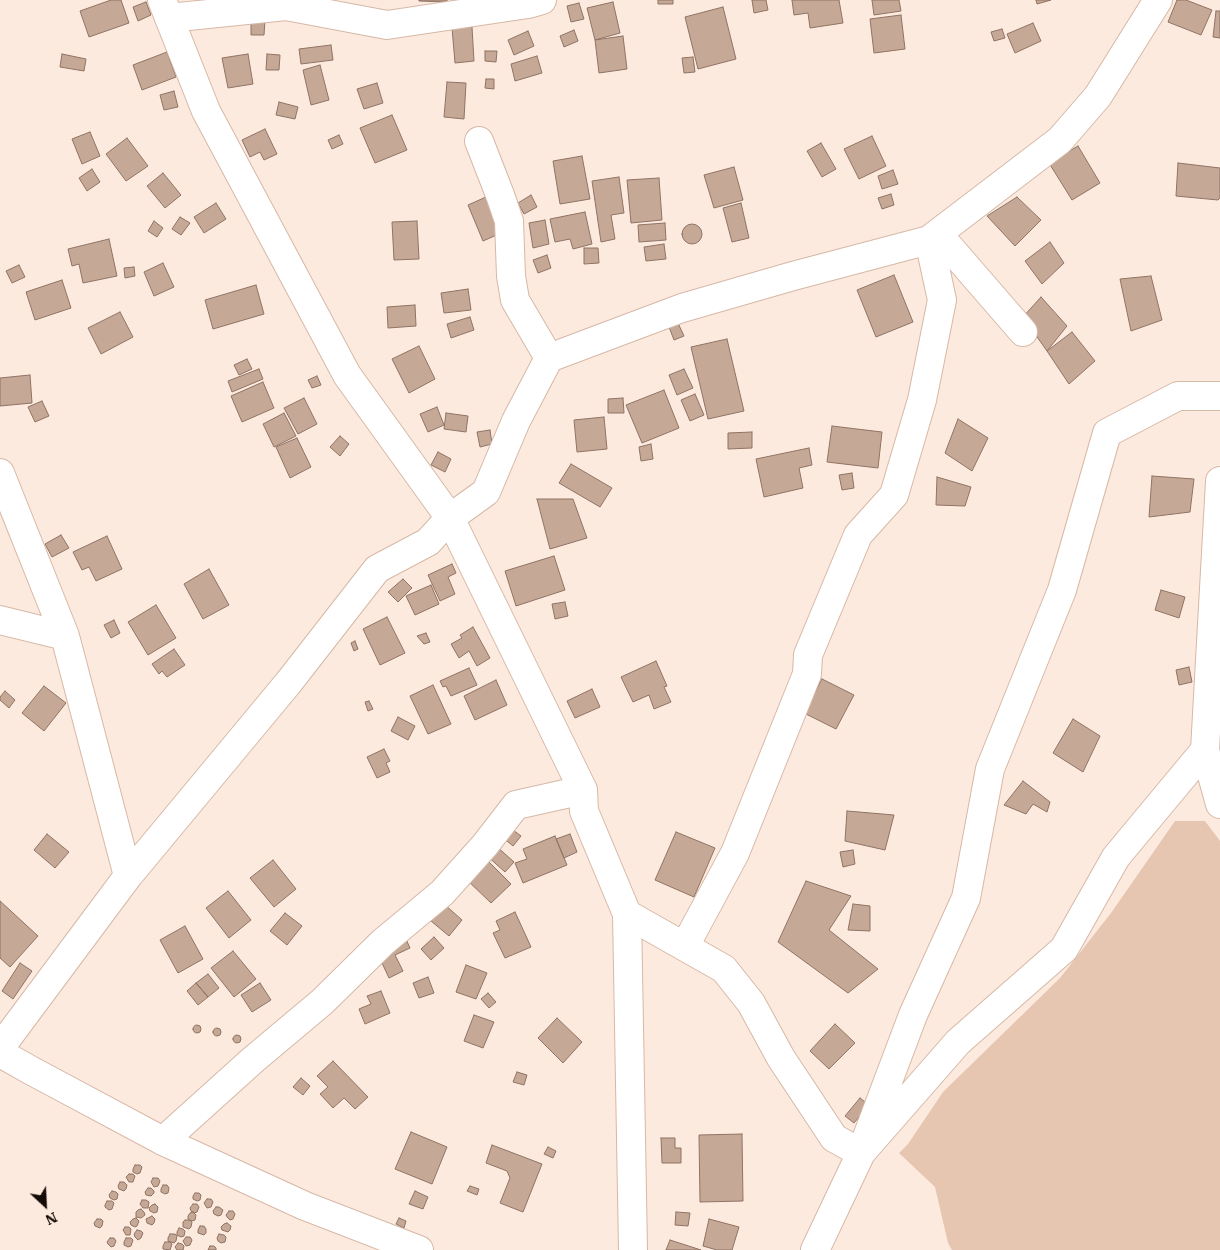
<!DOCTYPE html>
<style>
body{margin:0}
#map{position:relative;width:1220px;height:1250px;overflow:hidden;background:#fdeadf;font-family:"IBM Plex Serif",serif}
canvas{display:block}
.north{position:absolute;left:20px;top:1180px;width:50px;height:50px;-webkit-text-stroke:4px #fdeadf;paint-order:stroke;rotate:155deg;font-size:14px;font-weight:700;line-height:20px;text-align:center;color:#150b06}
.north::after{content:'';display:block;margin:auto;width:18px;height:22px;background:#150b06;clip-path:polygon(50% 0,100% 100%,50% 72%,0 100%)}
</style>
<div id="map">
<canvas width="1220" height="1250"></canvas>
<div class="north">N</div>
</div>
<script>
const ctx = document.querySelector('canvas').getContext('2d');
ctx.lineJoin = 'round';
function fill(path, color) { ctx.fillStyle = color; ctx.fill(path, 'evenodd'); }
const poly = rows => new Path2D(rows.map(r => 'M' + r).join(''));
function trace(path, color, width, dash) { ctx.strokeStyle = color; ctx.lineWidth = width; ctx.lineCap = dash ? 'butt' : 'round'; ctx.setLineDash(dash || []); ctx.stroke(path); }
fill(poly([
 [1175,821,1205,821,1220,841,1220,1250,952,1250,948,1243,935,1187,899,1153,908,1144,943,1092,1060,978,1111,913]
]), '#e6c5b1');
const building = poly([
 [111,0,121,0,129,23,89,37,80,11,111,0],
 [419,0,447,0,447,2,419,1,419,0],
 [658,0,673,0,673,4,658,4,658,0],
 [752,0,766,0,768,10,754,13,752,0],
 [792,0,839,0,843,23,810,28,808,13,794,15,792,0],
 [872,0,899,0,901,11,874,15,872,0],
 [1036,0,1051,0,1037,4,1036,0],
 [1177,0,1186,0,1212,10,1201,35,1168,22,1177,0],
 [146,2,151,15,138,21,133,7,146,2],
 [613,2,620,33,595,40,587,8,613,2],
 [579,3,584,19,571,22,567,6,579,3],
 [723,7,736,59,698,69,685,17,723,7],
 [1216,11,1220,11,1220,38,1213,37,1216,11],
 [901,15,905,49,874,53,870,19,901,15],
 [251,19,265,20,264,35,251,35,251,19],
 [1033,23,1041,41,1015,53,1007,34,1033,23],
 [472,27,474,61,455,63,452,28,472,27],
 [1002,29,1005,38,994,41,991,32,1002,29],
 [574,30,578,41,564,47,560,36,574,30],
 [528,31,534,46,514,55,508,40,528,31],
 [623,36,627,69,599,73,595,40,623,36],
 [331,45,333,60,301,64,299,49,331,45],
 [485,51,497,51,496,62,485,61,485,51],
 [167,52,176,77,142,90,133,65,167,52],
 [62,54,86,59,84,71,60,67,62,54],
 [248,54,253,84,228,88,222,58,248,54],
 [267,54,280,55,279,70,266,70,267,54],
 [537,56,542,73,515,81,511,64,537,56],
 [693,57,695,72,684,73,682,58,693,57],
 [320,65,329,100,311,105,303,70,320,65],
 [486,79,494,79,494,89,485,88,486,79],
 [447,82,466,83,464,119,444,117,447,82],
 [377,83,383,103,364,109,357,89,377,83],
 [174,91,178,107,164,110,160,95,174,91],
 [279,102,298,107,295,119,276,115,279,102],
 [392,115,407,150,375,163,360,128,392,115],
 [265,129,277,154,264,160,260,152,250,157,242,140,265,129],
 [90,132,100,156,82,164,72,139,90,132],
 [339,135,343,144,332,149,328,140,339,135],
 [872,136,886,166,859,179,844,149,872,136],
 [127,138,148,166,126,181,106,154,127,138],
 [821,143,836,169,822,177,807,151,821,143],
 [1078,146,1100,183,1072,200,1049,163,1078,146],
 [582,156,590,199,560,204,553,161,582,156],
 [1178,163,1220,168,1220,198,1218,200,1176,196,1178,163],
 [734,167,743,200,714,208,704,175,734,167],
 [92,169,100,182,87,191,79,178,92,169],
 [893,170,898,184,882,189,878,176,893,170],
 [163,173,181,195,165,208,147,186,163,173],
 [619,177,624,213,611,215,615,239,601,242,592,181,619,177],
 [659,178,662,220,631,223,627,180,659,178],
 [891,194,894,205,882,209,878,198,891,194],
 [531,195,537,207,524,214,518,203,531,195],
 [486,197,501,233,483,241,468,205,486,197],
 [1017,197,1041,220,1015,246,987,216,1017,197],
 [216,203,226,219,204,233,194,217,216,203],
 [741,203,749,238,732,242,723,208,741,203],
 [585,212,592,244,573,249,570,239,555,242,550,219,585,212],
 [180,217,190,223,181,235,172,229,180,217],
 [545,220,549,244,533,248,529,223,545,220],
 [154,221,163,228,157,237,148,231,154,221],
 [417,221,419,259,394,260,392,222,417,221],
 [665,223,666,240,639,242,638,225,665,223],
 '682 234a10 10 0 1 1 20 0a10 10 0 1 1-20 0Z',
 [109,239,117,276,83,283,79,264,72,266,68,249,109,239],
 [1050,242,1064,263,1042,284,1025,261,1050,242],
 [664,244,666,259,646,261,644,247,664,244],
 [584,248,598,248,599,263,584,264,584,248],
 [547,255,551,268,538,273,533,260,547,255],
 [163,263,174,287,154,296,144,272,163,263],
 [19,265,25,277,12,283,6,271,19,265],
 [134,267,135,276,125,278,124,268,134,267],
 [894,275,913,322,876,337,857,290,894,275],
 [1151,276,1162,320,1131,331,1120,279,1151,276],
 [62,280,71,308,35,320,26,292,62,280],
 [256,285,264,314,213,329,205,300,256,285],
 [468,289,471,310,444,313,441,293,468,289],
 [1041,297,1067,326,1047,351,1023,317,1041,297],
 [415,305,416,326,388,328,387,307,415,305],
 [120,312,133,337,101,354,88,328,120,312],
 [470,317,474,330,451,338,447,324,470,317],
 [678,323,684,336,674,340,669,327,678,323],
 [1072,332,1095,361,1069,384,1047,351,1072,332],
 [727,339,744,411,708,419,691,347,727,339],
 [419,346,435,379,409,393,392,359,419,346],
 [247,359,252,369,239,375,234,365,247,359],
 [259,369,263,379,232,392,228,381,259,369],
 [684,369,693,388,677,395,669,375,684,369],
 [30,375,32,403,0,406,0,378,30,375],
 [317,376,321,385,312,388,308,380,317,376],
 [263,382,274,408,242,422,231,396,263,382],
 [664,390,679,428,642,443,626,405,664,390],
 [695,394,704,415,690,421,681,400,695,394],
 [304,398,317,424,298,434,284,408,304,398],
 [623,398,624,413,608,413,608,399,623,398],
 [42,401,49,416,35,422,28,407,42,401],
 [437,407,444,425,428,432,420,414,437,407],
 [284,413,296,436,274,447,263,424,284,413],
 [446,413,468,416,466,432,444,429,446,413],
 [604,417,607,449,577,452,574,420,604,417],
 [958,419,988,438,972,471,945,453,958,419],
 [832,426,882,432,878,468,827,462,832,426],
 [490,430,492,444,480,447,477,432,490,430],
 [752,432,752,448,728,449,728,433,752,432],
 [340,436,349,444,340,456,330,447,340,436],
 [297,438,311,467,290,478,276,447,297,438],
 [651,444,653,459,641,461,639,447,651,444],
 [809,448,812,465,799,468,803,488,764,497,756,459,809,448],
 [438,452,451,459,445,472,431,465,438,452],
 [571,464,612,488,600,507,559,483,571,464],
 [852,473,854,488,842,490,839,475,852,473],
 [1152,476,1194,479,1190,512,1149,517,1152,476],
 [937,477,971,487,965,506,936,505,937,477],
 [537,499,573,499,587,538,550,549,537,499],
 [61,535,69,548,52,557,45,544,61,535],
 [107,536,122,569,96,581,89,567,82,570,73,552,107,536],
 [554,556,565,590,516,606,505,571,554,556],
 [452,564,456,573,448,577,455,594,440,601,428,575,452,564],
 [209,569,229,605,203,619,184,584,209,569],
 [403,579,412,588,398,602,388,592,403,579],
 [431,585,439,604,415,615,406,596,431,585],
 [1161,590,1185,597,1179,618,1155,610,1161,590],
 [565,602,568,616,555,619,552,604,565,602],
 [156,605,176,638,148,655,128,622,156,605],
 [387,617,405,653,380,665,363,629,387,617],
 [114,620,120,633,111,638,104,625,114,620],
 [473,627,490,658,477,666,469,651,459,658,451,644,462,638,460,635,473,627],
 [426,633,430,642,424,644,417,636,426,633],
 [355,641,358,649,354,651,351,643,355,641],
 [174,649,185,665,167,677,162,671,159,674,152,664,174,649],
 [656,661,667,686,664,687,671,702,654,709,649,695,633,702,621,677,656,661],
 [1189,667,1192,682,1179,685,1176,670,1189,667],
 [469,668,477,685,451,696,446,686,443,687,440,681,469,668],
 [822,679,854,695,836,729,804,713,822,679],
 [496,680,507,705,475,720,464,696,496,680],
 [433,685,451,724,428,734,410,696,433,685],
 [44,686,66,703,44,731,22,713,44,686],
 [592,689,600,707,575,718,567,701,592,689],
 [5,691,15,700,9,708,0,700,0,697,5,691],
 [369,701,373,709,368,711,365,702,369,701],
 [398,717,415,726,408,740,391,731,398,717],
 [1073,719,1100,736,1083,772,1053,753,1073,719],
 [384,749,390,761,386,763,390,772,377,778,367,757,384,749],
 [1023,781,1050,802,1047,812,1033,804,1026,814,1004,805,1023,781],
 [847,811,894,815,885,850,845,841,847,811],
 [509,827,521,836,513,846,501,836,509,827],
 [676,832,715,848,694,897,655,880,676,832],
 [47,834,69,852,55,868,34,850,47,834],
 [570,834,577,852,564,858,556,839,570,834],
 [555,836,567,865,523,883,515,863,527,859,523,849,555,836],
 [495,845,514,862,505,872,486,855,495,845],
 [853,850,855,864,843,867,840,852,853,850],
 [485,858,511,884,491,903,465,878,485,858],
 [273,860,296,889,274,907,250,878,273,860],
 [806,881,851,896,829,930,878,969,848,993,778,942,806,881],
 [228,891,251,920,229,938,206,908,228,891],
 [0,901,38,936,10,967,0,958,0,901],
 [853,904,870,906,870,931,848,930,853,904],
 [445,905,462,920,449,936,431,921,445,905],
 [515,912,531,947,505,958,493,933,500,930,496,921,515,912],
 [285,913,302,926,287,945,270,931,285,913],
 [185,926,203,959,178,973,160,940,185,926],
 [405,937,410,948,395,955,403,971,389,978,376,950,405,937],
 [434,937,444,948,431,960,421,949,434,937],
 [233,951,256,979,234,997,211,968,233,951],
 [20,963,32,971,13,999,2,991,20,963],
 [466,965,487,973,476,999,456,992,466,965],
 [208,974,219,988,208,997,196,983,208,974],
 [428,977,434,993,419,998,413,983,428,977],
 [196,983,208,997,198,1005,187,991,196,983],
 [260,983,271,1000,252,1012,241,995,260,983],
 [381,991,390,1013,365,1024,359,1009,371,1004,367,996,381,991],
 [488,993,496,1002,489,1008,481,999,488,993],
 [474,1015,494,1022,483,1048,464,1041,474,1015],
 [557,1018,582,1042,563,1063,538,1038,557,1018],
 [835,1024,855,1043,829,1069,810,1051,835,1024],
 '193 1029a4 4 0 1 1 8 0a4 4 0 1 1-8 0Z',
 '213 1032a4 4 0 1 1 8 0a4 4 0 1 1-8 0Z',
 '233 1039a4 4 0 1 1 8 0a4 4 0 1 1-8 0Z',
 [333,1061,368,1097,355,1109,344,1098,333,1108,320,1094,328,1087,317,1076,333,1061],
 [517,1072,527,1075,524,1085,513,1082,517,1072],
 [301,1078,310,1086,303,1095,293,1087,301,1078],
 [860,1098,869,1105,854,1123,845,1116,860,1098],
 [411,1132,447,1147,432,1184,395,1169,411,1132],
 [742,1134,743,1201,700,1202,699,1135,742,1134],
 [661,1138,675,1138,675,1148,681,1148,681,1163,662,1163,661,1138],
 [492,1145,542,1164,523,1212,500,1203,510,1178,507,1171,486,1163,492,1145],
 [548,1147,556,1151,553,1158,544,1154,548,1147],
 [135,1165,140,1165,142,1167,140,1173,137,1174,133,1172,133,1169,135,1165],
 [129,1174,133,1174,135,1176,133,1182,129,1182,126,1177,129,1174],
 [153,1178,158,1178,160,1181,158,1186,154,1187,151,1182,153,1178],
 [120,1182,124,1182,127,1185,126,1189,124,1191,119,1189,118,1186,120,1182],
 [163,1185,167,1185,169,1188,168,1193,165,1194,161,1192,161,1189,163,1185],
 [470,1186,479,1189,477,1195,467,1191,470,1186],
 [148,1188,151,1188,154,1191,154,1193,151,1196,146,1195,145,1192,148,1188],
 [112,1191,116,1192,118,1194,117,1199,114,1200,110,1198,109,1195,112,1191],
 [415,1191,428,1197,423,1209,409,1204,415,1191],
 [195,1193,199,1193,201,1195,200,1200,197,1201,193,1199,193,1196,195,1193],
 [207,1199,211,1199,213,1202,211,1207,207,1208,204,1203,207,1199],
 [142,1200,146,1200,149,1202,148,1208,143,1208,140,1204,142,1200],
 [107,1201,112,1201,114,1203,112,1209,109,1210,105,1207,105,1205,107,1201],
 [155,1204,158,1207,157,1212,154,1213,150,1211,149,1208,152,1205,155,1204],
 [193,1204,197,1204,199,1207,197,1212,194,1213,191,1211,190,1208,193,1204],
 [216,1207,219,1207,223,1210,221,1215,218,1216,214,1214,213,1211,216,1207],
 [141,1209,144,1212,145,1215,141,1218,136,1217,136,1212,138,1210,141,1209],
 [229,1211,233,1211,235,1214,233,1219,230,1220,227,1217,226,1215,229,1211],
 [193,1212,196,1215,195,1220,192,1221,188,1219,188,1216,190,1213,193,1212],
 [676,1212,690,1213,688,1226,675,1225,676,1212],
 [152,1216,155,1219,154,1223,152,1225,147,1223,146,1219,152,1216],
 [136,1218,139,1221,137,1226,135,1227,131,1225,130,1222,133,1219,136,1218],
 [399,1218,406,1221,404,1228,396,1224,399,1218],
 [97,1219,101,1219,103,1221,102,1226,100,1228,95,1226,94,1223,97,1219],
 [709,1219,739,1227,732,1250,717,1250,703,1246,709,1219],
 [185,1220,190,1220,192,1222,191,1227,189,1229,183,1227,183,1222,185,1220],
 [227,1223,231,1226,230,1230,228,1232,222,1230,221,1227,224,1224,227,1223],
 [200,1226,204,1226,206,1229,206,1233,204,1235,198,1233,198,1230,200,1226],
 [125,1227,129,1227,131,1229,130,1235,126,1235,123,1230,125,1227],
 [179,1228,183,1229,185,1231,184,1236,181,1237,177,1235,177,1232,179,1228],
 [137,1230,141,1231,143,1233,141,1238,138,1240,135,1237,134,1234,137,1230],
 [170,1234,175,1234,177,1236,176,1241,174,1243,168,1241,168,1238,170,1234],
 [219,1234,224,1235,226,1237,225,1242,221,1243,218,1241,217,1238,219,1234],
 [186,1237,190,1237,192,1240,190,1245,186,1246,183,1241,186,1237],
 [110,1238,114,1238,116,1241,114,1246,111,1247,108,1244,107,1242,110,1238],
 [126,1238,131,1238,133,1240,131,1246,128,1247,124,1245,124,1242,126,1238],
 [670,1240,701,1250,666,1250,670,1240],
 [165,1242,170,1242,172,1244,170,1250,163,1249,163,1246,165,1242],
 [178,1243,182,1244,184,1246,183,1250,177,1250,175,1247,178,1243],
 [210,1246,214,1246,216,1248,216,1250,208,1250,210,1246]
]);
fill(building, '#c6a897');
trace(building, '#8f7363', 1);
const minor = poly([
 [162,0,206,111,347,375,450,518,583,790,584,811,627,914,724,969,751,1003,781,1058,834,1138,861,1153,913,1015,966,898,990,769,1062,590,1107,433,1178,396,1220,396],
 [169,18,286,6,387,25,528,4,542,0],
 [479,141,500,195,509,221,511,276,515,300,549,358],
 [938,234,1023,332],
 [0,473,65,636,128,876],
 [1220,481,1205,750,1220,804],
 [0,620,65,636],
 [627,914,633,1250],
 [685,946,735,853,807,674,808,655,858,535,894,495,922,400,942,300,929,240],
 [0,1048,128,876,289,682,377,569,428,542,450,518,486,492,516,421,549,358,682,308,793,276,929,240,1060,140,1098,96,1158,0],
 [0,1053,32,1071,163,1141,254,1059,322,1002,383,942,442,893,485,845,516,805,583,790],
 [163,1141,305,1206,419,1250],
 [815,1250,861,1153,958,1042,1064,949,1116,857,1205,750]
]);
trace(minor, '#d6b8a6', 30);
trace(minor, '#fff', 28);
</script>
